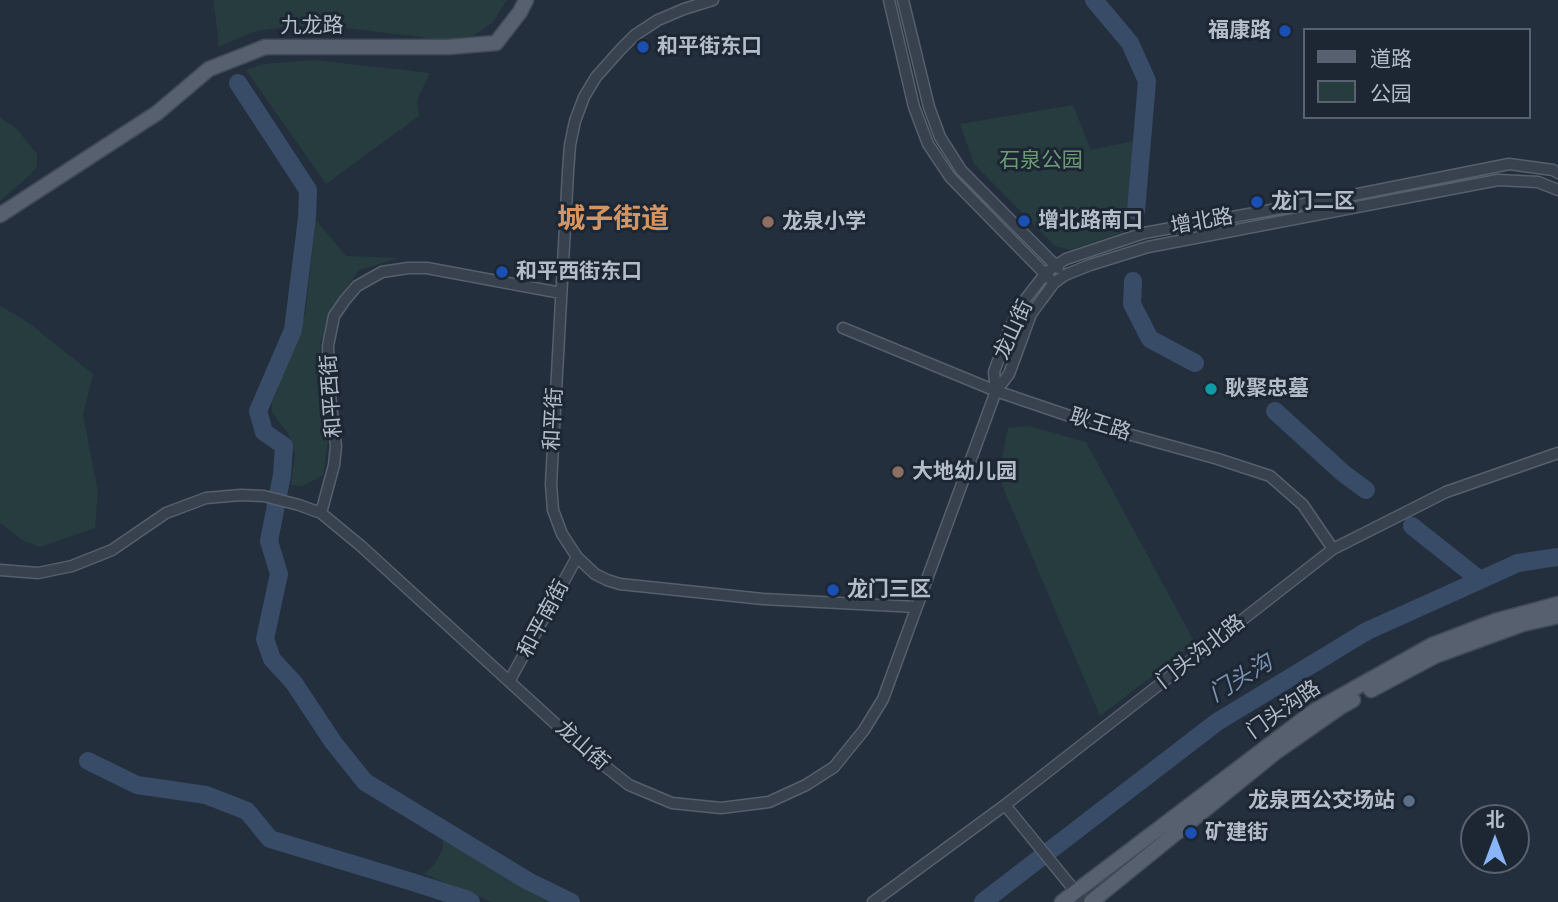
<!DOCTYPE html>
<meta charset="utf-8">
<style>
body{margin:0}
#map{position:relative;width:1558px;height:902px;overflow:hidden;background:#242f3e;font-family:"Fira Sans Condensed","Noto Sans SC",sans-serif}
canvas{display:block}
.legend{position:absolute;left:1303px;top:28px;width:228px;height:91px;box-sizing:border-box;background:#1d2633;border:2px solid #59626f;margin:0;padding:9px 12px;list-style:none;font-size:21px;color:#b4bcc9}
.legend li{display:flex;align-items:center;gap:14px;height:35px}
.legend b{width:35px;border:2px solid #59626f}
.north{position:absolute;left:1460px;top:804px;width:70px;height:70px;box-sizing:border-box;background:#1d2633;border:2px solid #59626f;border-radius:50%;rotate:0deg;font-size:19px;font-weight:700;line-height:28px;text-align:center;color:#b4bcc9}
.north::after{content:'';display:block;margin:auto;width:24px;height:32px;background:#8ab4f8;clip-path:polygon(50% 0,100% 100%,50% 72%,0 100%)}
</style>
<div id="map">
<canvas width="1558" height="902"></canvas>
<ul class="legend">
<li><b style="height:9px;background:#56606e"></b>道路</li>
<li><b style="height:19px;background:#263c3f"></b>公园</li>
</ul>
<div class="north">北</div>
</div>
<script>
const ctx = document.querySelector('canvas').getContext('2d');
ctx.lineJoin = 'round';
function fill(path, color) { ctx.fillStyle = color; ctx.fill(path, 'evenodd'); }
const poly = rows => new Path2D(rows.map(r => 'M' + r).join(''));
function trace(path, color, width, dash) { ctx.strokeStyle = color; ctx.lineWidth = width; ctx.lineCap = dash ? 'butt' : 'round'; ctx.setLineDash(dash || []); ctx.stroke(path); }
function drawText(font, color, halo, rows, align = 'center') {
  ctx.font = font + ' "Fira Sans Condensed","Noto Sans SC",sans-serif'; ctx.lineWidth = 6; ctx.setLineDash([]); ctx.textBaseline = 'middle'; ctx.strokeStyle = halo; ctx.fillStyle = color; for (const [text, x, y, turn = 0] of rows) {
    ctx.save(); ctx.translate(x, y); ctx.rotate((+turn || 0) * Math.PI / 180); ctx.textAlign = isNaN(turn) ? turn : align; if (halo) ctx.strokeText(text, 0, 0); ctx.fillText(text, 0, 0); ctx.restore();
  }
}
fill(poly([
 [213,0,507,0,493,22,469,39,437,39,330,26,293,26,256,31,218,47,218,34],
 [314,60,430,73,417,100,419,116,326,184,246,70,264,64],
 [1073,105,1091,150,1133,141,1130,230,1070,250,1055,246,974,164,960,124],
 [0,118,16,128,37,154,37,167,30,175,0,201],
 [316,220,346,256,399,258,359,270,339,298,320,343,323,378,330,424,323,475,303,486,291,485,295,454,288,434,272,412,272,403,305,314],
 [0,306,26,321,93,374,83,415,98,492,95,528,40,547,22,540,0,523],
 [1028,426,1086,442,1195,643,1100,716,998,476,1008,428],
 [442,835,536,893,555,902,492,902,424,874,434,865,443,848]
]), '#263c3f');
trace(poly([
 [1094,0,1130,43,1147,81,1136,211],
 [238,83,308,190,307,218,293,330,258,411,264,432,284,446,282,475,269,541,279,574,265,639,272,659,294,683,333,742,365,782,528,881,571,902],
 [1133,281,1132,304,1150,339,1195,363],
 [1275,411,1343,473,1366,490],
 [1412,526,1480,580],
 [88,761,137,785,206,795,247,811,270,839,409,881,466,899,471,902],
 [983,902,1217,722,1367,631,1518,563,1558,557]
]), '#394c67', 18);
const minor = poly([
 [713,0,684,9,658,20,635,35,621,49,596,77,584,97,575,121,570,145,568,172,551,484,553,510,562,534,577,557,595,574,607,580,620,584,763,599,916,607],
 [889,0,914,107,928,144,950,177,1050,279],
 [903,0,929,107,940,137,961,170,1058,268],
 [843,328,996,391,1099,426,1218,459,1270,476,1303,505,1333,549],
 [996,391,994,372,1009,330,1021,305,1045,274,1056,265,1066,259,1144,233,1343,197,1509,164,1553,170,1558,173],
 [321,513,334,465,336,446,329,386,328,346,334,316,345,300,357,286,382,272,408,268,427,268,561,293],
 [0,570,38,573,72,566,112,550,166,513,206,498,241,495,264,496,299,505,321,513,361,546,582,748,629,785,672,803,721,808,769,802,806,785,834,767,864,730,883,699,996,391,1009,374,1031,314,1054,283,1065,275,1090,265,1148,247,1498,180,1538,182,1558,190],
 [510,680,577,557],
 [1005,805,1084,902],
 [873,902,1005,805,1333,549,1446,492,1558,453]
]);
const major = poly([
 [0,215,157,113,209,69,265,47,448,47,496,43,520,12,526,0],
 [1371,690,1435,656,1523,624,1558,616],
 [1062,902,1314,711,1432,645,1495,621,1558,604],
 [1091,902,1276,752,1342,706,1353,700]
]);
trace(minor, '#565f6c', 13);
trace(major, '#414a57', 17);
trace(minor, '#38414e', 10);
trace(major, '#56606e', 14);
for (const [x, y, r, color] of [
 [1285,31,7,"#1a4fb4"],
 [643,47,7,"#1a4fb4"],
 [1257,202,7,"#1a4fb4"],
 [1024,221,7,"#1a4fb4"],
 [768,222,7,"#8d6e63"],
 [502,272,7,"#1a4fb4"],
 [1211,389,7,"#0f9aa8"],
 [898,472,7,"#8d6e63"],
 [833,590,7,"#1a4fb4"],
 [1409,801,7,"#5c6f8a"],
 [1191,833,7,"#1a4fb4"]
]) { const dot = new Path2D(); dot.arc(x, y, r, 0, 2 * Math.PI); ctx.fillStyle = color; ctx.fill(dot); trace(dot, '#1d2633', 2.5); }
drawText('21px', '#b4bcc9', '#1d2633', [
 ["九龙路",312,26],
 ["增北路",1202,222,-10],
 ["龙山街",1014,330,-65],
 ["和平西街",332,396,-94],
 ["和平街",554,419,-87],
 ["耿王路",1100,425,17],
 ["和平南街",544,619,-62],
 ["门头沟北路",1201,652,-38],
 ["门头沟路",1284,710,-35],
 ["龙山街",582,746,41]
]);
drawText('bold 21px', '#b4bcc9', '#1d2633', [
 ["福康路",1271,31,"right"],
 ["和平街东口",657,47],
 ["龙门二区",1271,202],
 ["增北路南口",1038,221],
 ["龙泉小学",782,222],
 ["和平西街东口",516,272],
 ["耿聚忠墓",1225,389],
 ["大地幼儿园",912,472],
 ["龙门三区",847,590],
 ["龙泉西公交场站",1395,801,"right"],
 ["矿建街",1205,833]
], 'left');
drawText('21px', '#6b9a76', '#1d2633', [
 ["石泉公园",1041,161]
]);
drawText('italic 23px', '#7c92b1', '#1d2633', [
 ["门头沟",1241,679,-31]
]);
drawText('bold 28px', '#d59563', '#1d2633', [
 ["城子街道",613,220]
]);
</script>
